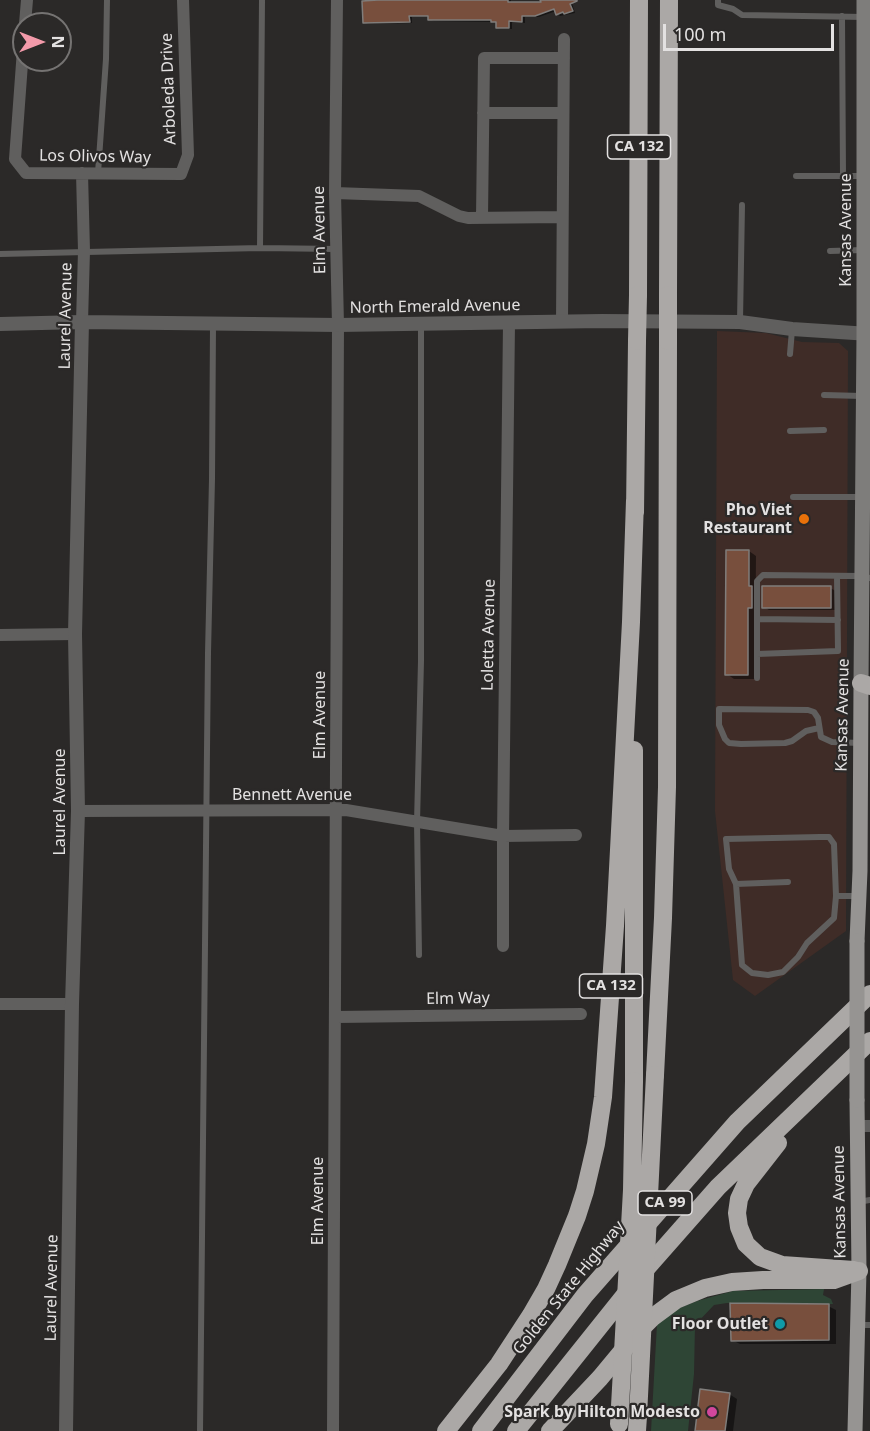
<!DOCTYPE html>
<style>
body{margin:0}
#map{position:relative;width:870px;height:1431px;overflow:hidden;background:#2b2928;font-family:"Noto Sans",sans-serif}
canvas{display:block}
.north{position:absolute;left:12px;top:12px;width:60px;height:60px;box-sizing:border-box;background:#2b2928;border:2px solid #757372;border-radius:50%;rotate:90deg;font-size:16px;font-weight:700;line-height:24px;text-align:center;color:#e3e1e1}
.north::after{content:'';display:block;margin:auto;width:21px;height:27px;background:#f39aaa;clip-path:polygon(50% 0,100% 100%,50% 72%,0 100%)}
.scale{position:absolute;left:663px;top:24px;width:171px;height:27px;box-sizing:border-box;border:3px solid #e3e1e1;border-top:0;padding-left:8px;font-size:18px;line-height:21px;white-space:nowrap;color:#e3e1e1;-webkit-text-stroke:4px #2b2928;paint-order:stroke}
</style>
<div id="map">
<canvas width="870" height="1431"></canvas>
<div class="north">N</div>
<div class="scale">100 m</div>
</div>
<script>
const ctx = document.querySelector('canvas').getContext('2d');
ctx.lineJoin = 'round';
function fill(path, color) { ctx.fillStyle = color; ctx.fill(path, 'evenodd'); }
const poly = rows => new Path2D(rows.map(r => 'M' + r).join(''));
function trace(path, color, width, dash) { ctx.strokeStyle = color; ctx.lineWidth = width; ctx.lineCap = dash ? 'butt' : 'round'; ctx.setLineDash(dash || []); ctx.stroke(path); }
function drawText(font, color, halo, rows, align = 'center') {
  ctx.font = font + ' "Noto Sans",sans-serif'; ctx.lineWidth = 4.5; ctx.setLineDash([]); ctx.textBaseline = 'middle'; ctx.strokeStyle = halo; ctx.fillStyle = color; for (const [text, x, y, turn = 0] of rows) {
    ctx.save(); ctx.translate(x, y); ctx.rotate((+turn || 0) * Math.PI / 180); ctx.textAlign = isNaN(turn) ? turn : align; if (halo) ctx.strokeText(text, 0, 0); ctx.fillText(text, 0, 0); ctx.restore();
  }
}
fill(poly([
 [717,331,766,333,802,342,839,343,848,351,846,931,755,996,733,980,715,811]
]), '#3f2c27');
fill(poly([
 [824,1289,823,1295,831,1299,833,1304,727,1303,714,1305,695,1325,694,1374,688,1431,651,1431,657,1324,677,1309,697,1301,733,1291]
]), '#2e4535');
fill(poly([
 [379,0,511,0,511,3,543,4,542,0,571,0,575,13,560,16,557,14,556,11,539,17,525,17,525,23,512,22,512,29,500,29,497,27,497,23,493,22,433,21,430,19,429,17,412,17,412,23,368,24,364,22],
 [749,551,756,556,755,679,734,679,727,674],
 [830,588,836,591,836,610,769,610,764,607],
 [828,1306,836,1310,836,1344,740,1344,732,1340],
 [729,1394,737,1399,733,1431,696,1431]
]), '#0007');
const building = poly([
 [378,0,508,0,508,2,541,2,540,0,577,0,577,1,570,4,573,11,564,14,563,12,556,15,554,9,535,16,522,16,522,22,509,21,509,28,496,28,496,22,491,22,491,20,428,20,428,16,409,16,410,22,363,23,362,1,378,0],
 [726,550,749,550,749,586,752,586,752,608,748,608,748,675,725,675,726,550],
 [762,586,831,586,831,608,762,608,762,586],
 [730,1303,829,1304,829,1340,731,1341,730,1303],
 [700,1389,730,1393,725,1431,695,1431,700,1389]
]);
fill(building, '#784f3d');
trace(building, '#807d7b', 1.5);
trace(poly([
 [718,0,718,5,733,9,742,15,864,17],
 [842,16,843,176],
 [98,173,106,59,107,0],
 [796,176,864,176],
 [260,248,262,0],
 [830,251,863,250],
 [0,254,260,248,336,249],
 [740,321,742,205],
 [790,354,792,330],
 [824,395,862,396],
 [790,431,824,430],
 [793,497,861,497],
 [757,619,838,620],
 [757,654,838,651,837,576],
 [757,678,757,581,763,575,862,576,870,578],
 [819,728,806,731,792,741,785,743,741,744,729,743,725,739,719,725,719,709,808,710,814,712,818,718,821,737,832,742,860,743],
 [820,837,829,837,834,844,836,896,834,918,807,943,798,957,783,972,768,975,752,973,742,965,736,884,729,869,726,839,820,837],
 [736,884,788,882],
 [836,896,858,896],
 [419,955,417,822,421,661,421,325],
 [858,1202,870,1200],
 [858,1325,870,1325],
 [200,1431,208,653,212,479,213,325]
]), '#605f5e', 6);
trace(poly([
 [25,24,27,0],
 [24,36,15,159,26,173,181,174,188,155,183,0],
 [483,113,563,113],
 [82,173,84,251,82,322],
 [335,193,419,196,459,216,468,218,562,217],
 [482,217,484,58,564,58],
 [562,322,564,39],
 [0,635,75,634],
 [78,811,346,810,503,836,576,835],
 [503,946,503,836,509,323],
 [0,1004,72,1004],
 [336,1017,581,1014],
 [857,1126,870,1126],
 [333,1431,338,325,335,193,337,0]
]), '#605f5e', 12);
trace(poly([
 [0,324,82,322,338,325,602,321,740,322,792,329,870,334],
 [66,1431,72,1004,78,811,75,634,82,322]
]), '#605f5e', 14);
trace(poly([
 [861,683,864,334,864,0]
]), '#7e7d7b', 15);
trace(poly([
 [857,941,860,871,861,683],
 [855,1431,859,1271,857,1100]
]), '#969492', 15);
trace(poly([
 [638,295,639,0],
 [668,295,669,0],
 [635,513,637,341],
 [861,683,870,686],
 [634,750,634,1081],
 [655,1075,663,918,667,787,668,341],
 [778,1143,746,1184,739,1199,737,1213,739,1227,746,1244,760,1257,782,1265,854,1270],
 [446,1431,499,1364,531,1315,546,1289,557,1265,577,1216,585,1191,596,1144,603,1097,615,926,631,622,635,500],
 [481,1431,585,1295,737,1122,870,994],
 [516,1431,644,1271,718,1187,870,1041],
 [550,1431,600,1378,639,1331,653,1317,676,1300,705,1288,732,1282,763,1280,834,1280,859,1271],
 [637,1431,638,1416]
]), '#aba8a6', 18);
trace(poly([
 [857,1100,857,941]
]), '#969492', 15);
trace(poly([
 [668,295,668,341],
 [637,341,638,295],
 [638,1416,655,1075],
 [619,1424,632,1190,634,1081]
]), '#aba8a6', 18);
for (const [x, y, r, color] of [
 [804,519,6,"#e8710a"],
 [780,1324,6,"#0f9aa8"],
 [712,1412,6,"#d1479c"]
]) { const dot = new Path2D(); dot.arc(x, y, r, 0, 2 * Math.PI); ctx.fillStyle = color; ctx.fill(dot); trace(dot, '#2b2928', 2); }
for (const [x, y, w] of [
 [639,147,63],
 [611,986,63],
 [665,1203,54]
]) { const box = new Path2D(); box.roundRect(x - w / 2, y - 12, w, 24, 4.5); ctx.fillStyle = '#2b2928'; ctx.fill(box); trace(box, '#e3e1e1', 1.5); }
drawText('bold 15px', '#e3e1e1', null, [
 ["CA 132",639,147],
 ["CA 132",611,986],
 ["CA 99",665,1203]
]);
drawText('16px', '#e3e1e1', '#2b2928', [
 ["Arboleda Drive",169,89,-92],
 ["Los Olivos Way",95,157,1],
 ["Elm Avenue",320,230,-91],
 ["Kansas Avenue",846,230,-90],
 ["North Emerald Avenue",435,307,-1],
 ["Laurel Avenue",66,316,-89],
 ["Loletta Avenue",489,635,-89],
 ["Elm Avenue",320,715,-90],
 ["Kansas Avenue",843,715,-89],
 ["Bennett Avenue",292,795],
 ["Laurel Avenue",60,802,-90],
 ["Elm Way",458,999,-1],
 ["Elm Avenue",318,1201,-90],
 ["Kansas Avenue",840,1202,-91],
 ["Laurel Avenue",52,1288,-89],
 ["Golden State Highway",569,1288,-51]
]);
drawText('bold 16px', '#e3e1e1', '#2b2928', [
 ["Pho Viet",792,510],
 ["Restaurant",792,528],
 ["Floor Outlet",768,1324],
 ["Spark by Hilton Modesto",700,1412]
], 'right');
</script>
